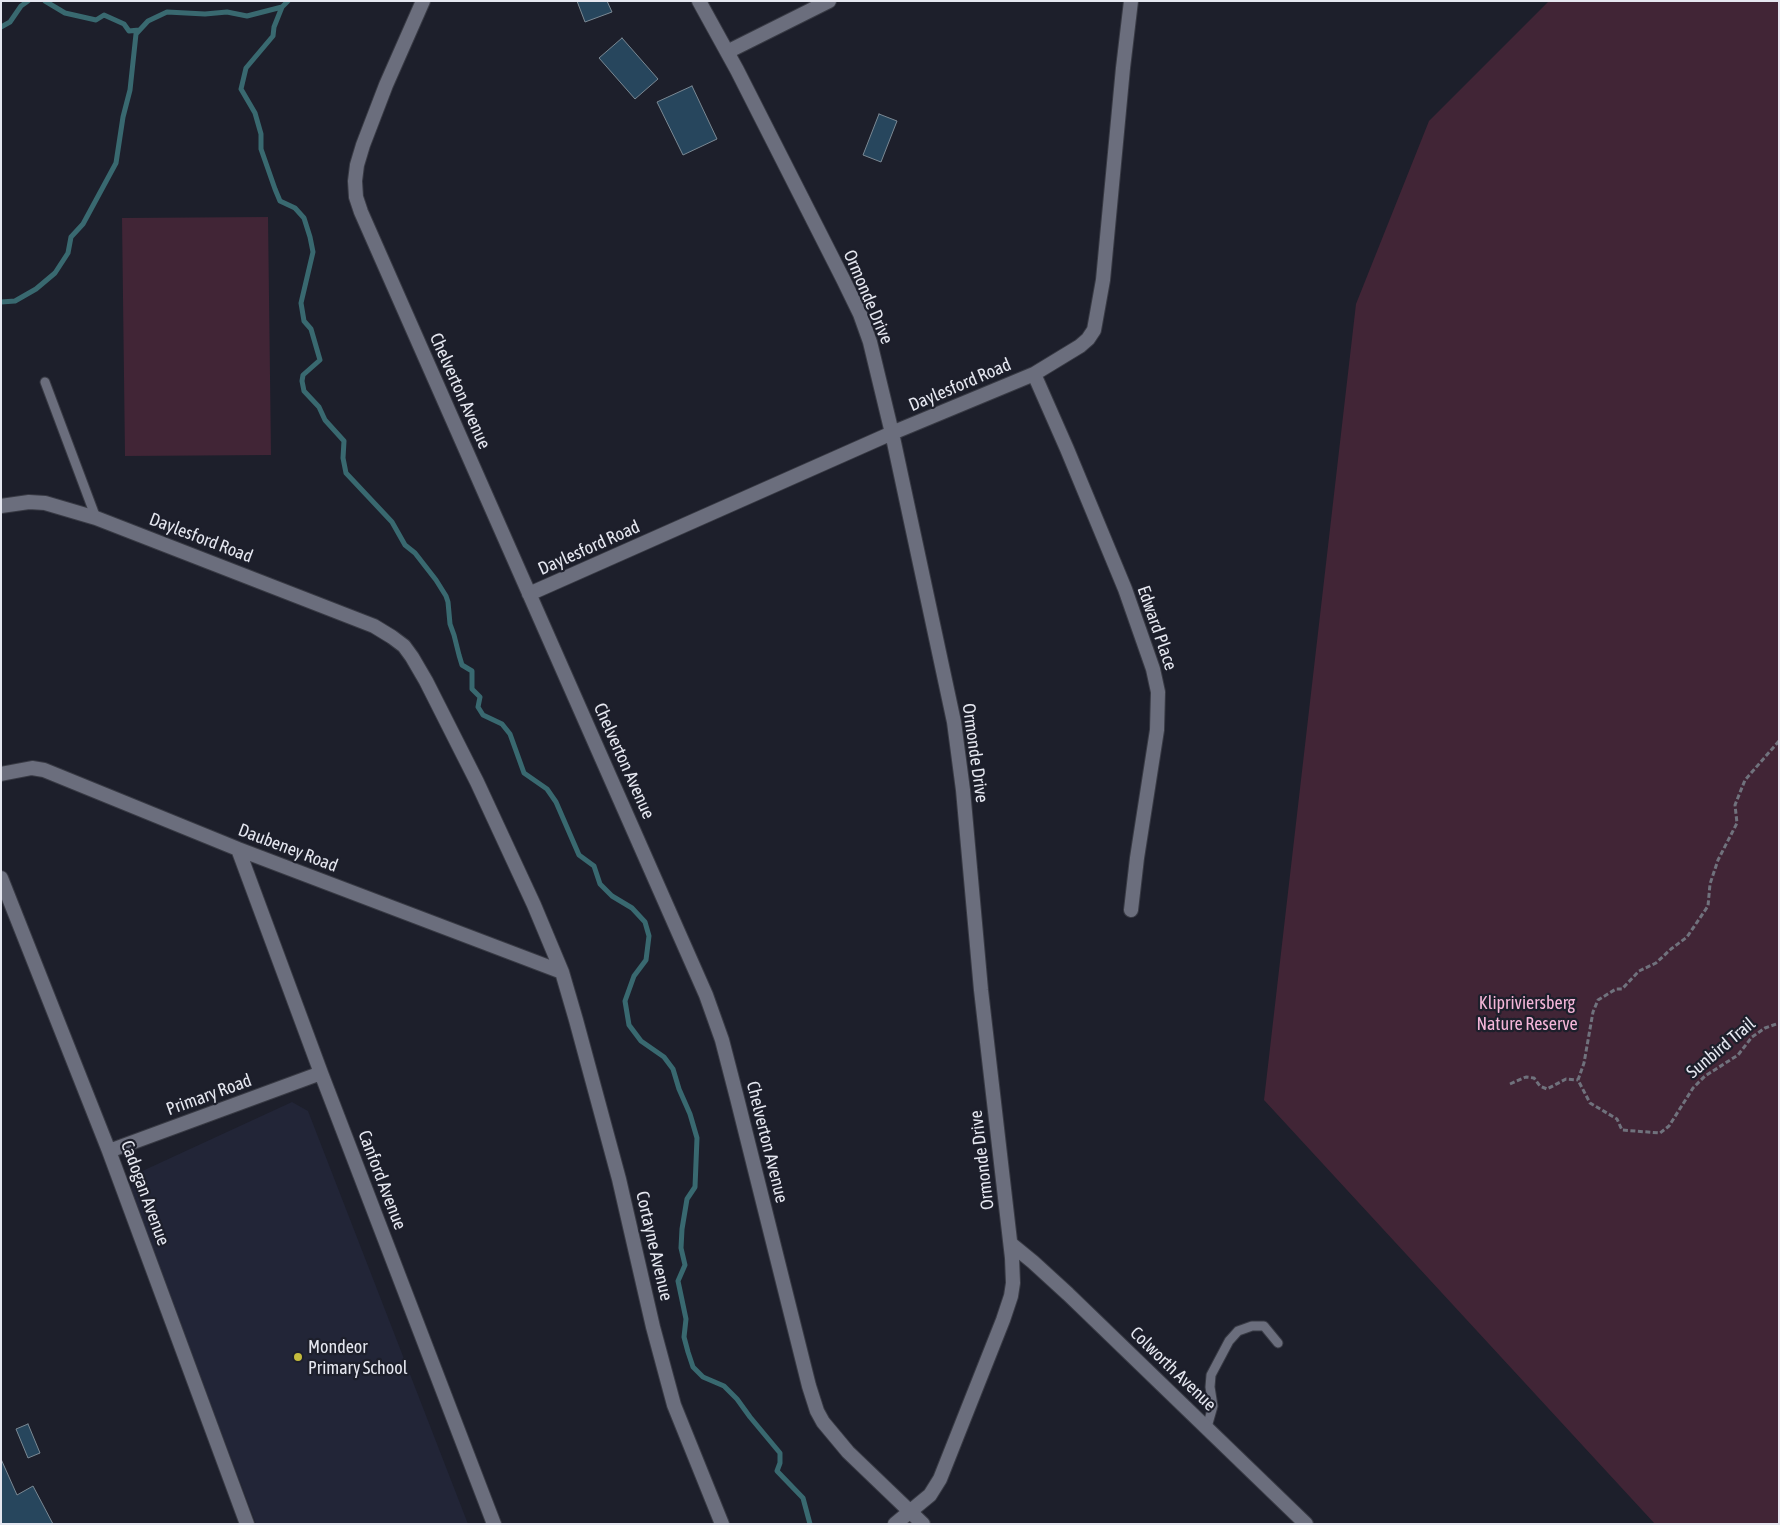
<!DOCTYPE html>
<style>
body{margin:0}
#map{position:relative;width:1780px;height:1525px;overflow:hidden;background:#1d1f2b;font-family:"Asap Condensed",sans-serif}
canvas{display:block}
.frame{position:absolute;inset:0;border:2px solid #e5e7f0;pointer-events:none}
</style>
<div id="map">
<canvas width="1780" height="1525"></canvas>
<div class="frame"></div>
</div>
<script>
const ctx = document.querySelector('canvas').getContext('2d');
ctx.lineJoin = 'round';
function fill(path, color) { ctx.fillStyle = color; ctx.fill(path, 'evenodd'); }
const poly = rows => new Path2D(rows.map(r => 'M' + r).join(''));
function trace(path, color, width, dash) { ctx.strokeStyle = color; ctx.lineWidth = width; ctx.lineCap = dash ? 'butt' : 'round'; ctx.setLineDash(dash || []); ctx.stroke(path); }
function drawText(font, color, halo, rows, align = 'center') {
  ctx.font = font + ' "Asap Condensed",sans-serif'; ctx.lineWidth = 4.5; ctx.setLineDash([]); ctx.textBaseline = 'middle'; ctx.strokeStyle = halo; ctx.fillStyle = color; for (const [text, x, y, turn = 0] of rows) {
    ctx.save(); ctx.translate(x, y); ctx.rotate((+turn || 0) * Math.PI / 180); ctx.textAlign = isNaN(turn) ? turn : align; if (halo) ctx.strokeText(text, 0, 0); ctx.fillText(text, 0, 0); ctx.restore();
  }
}
fill(poly([
 [292,1102,308,1111,468,1524,256,1524,130,1191,138,1173]
]), '#222537');
fill(poly([
 [1549,1,1779,1,1779,1524,1655,1524,1264,1100,1356,304,1429,121],
 [268,217,271,455,125,456,122,218]
]), '#412536');
trace(poly([
 [45,1,65,13,96,20,104,15,124,24,129,31,139,30],
 [282,7,274,27,273,36,246,68,241,89,255,113,261,134,261,149,275,189,280,201,295,208,304,218,310,237,313,252,301,303,304,321,311,329,320,360,303,375,302,381,304,391,319,407,325,420,344,441,343,458,346,473,392,522,405,545,415,553,436,580,446,596,448,602,450,624,454,635,459,655,462,665,472,671,472,689,480,697,478,707,483,715,502,724,510,734,524,773,547,789,556,802,579,855,594,866,600,884,612,896,632,908,645,922,649,936,646,960,634,976,625,1001,629,1025,641,1041,664,1057,673,1069,679,1089,690,1114,697,1138,695,1187,687,1199,682,1229,681,1248,685,1265,678,1281,686,1319,684,1337,688,1352,693,1367,703,1377,724,1386,737,1399,750,1417,780,1453,780,1463,777,1471,803,1498,810,1524],
 [1,27,10,22,21,6,28,1],
 [1,302,15,301,36,289,55,273,68,253,71,237,83,224,116,163,123,117,130,90,136,34,148,21,167,12,205,14,227,12,247,16,282,7,288,1]
]), '#396970', 5);
const building = poly([
 [577,1,607,1,612,12,585,22,577,1],
 [622,38,658,79,635,99,599,58,622,38],
 [692,86,717,139,683,155,657,102,692,86],
 [879,114,897,121,881,162,863,155,879,114],
 [28,1424,40,1453,28,1458,16,1429,28,1424],
 [1,1459,17,1495,33,1486,53,1524,1,1524,1,1459]
]);
fill(building, '#27465d');
trace(building, '#7b8994', 1);
const service = poly([
 [45,382,96,518],
 [1207,1427,1213,1406,1210,1387,1211,1375,1229,1341,1238,1331,1252,1326,1264,1326,1278,1343]
]);
const minor = poly([
 [423,1,386,85,363,145,357,165,355,181,356,197,361,212,706,995,722,1040,737,1098,809,1386,817,1411,823,1422,848,1452,923,1524],
 [699,1,737,70,843,279,860,314,870,342,892,433,954,722,963,790,981,990,1012,1258,1013,1283,1011,1296,1003,1320,940,1479,930,1495,895,1524],
 [727,52,829,1],
 [1034,374,1067,449,1125,589,1153,669,1158,692,1157,730,1137,858,1131,910],
 [1,506,29,502,45,503,96,518,374,626,392,637,404,646,412,657,426,681,477,782,534,905,562,972,576,1020,619,1179,653,1327,674,1405,722,1524],
 [529,594,892,433,1034,374,1080,346,1088,339,1094,330,1103,280,1123,68,1131,1],
 [1,774,32,768,44,770,238,849,562,972],
 [238,849,321,1073,494,1524],
 [1,878,109,1151,247,1524],
 [109,1151,321,1073],
 [1011,1244,1033,1262,1068,1294,1306,1524]
]);
trace(service, '#383a44', 11);
trace(minor, '#383a44', 16);
trace(poly([
 [1779,741,1745,780,1735,805,1737,823,1718,860,1710,884,1708,906,1687,937,1671,949,1656,963,1639,971,1622,989,1616,989,1598,1000,1593,1012,1584,1063,1578,1080,1590,1103,1617,1119,1622,1130,1660,1133,1669,1126,1693,1088,1705,1076,1738,1055,1752,1037,1765,1028,1779,1023],
 [1510,1084,1526,1077,1534,1078,1540,1086,1547,1089,1566,1079,1578,1080]
]), '#70727d', 3, [5, 2.5]);
trace(service, '#6b6e7d', 9);
trace(minor, '#6b6e7d', 14);
for (const [x, y, r, color] of [
 [298,1357,5,"#c5bc3d"]
]) { const dot = new Path2D(); dot.arc(x, y, r, 0, 2 * Math.PI); ctx.fillStyle = color; ctx.fill(dot); trace(dot, '#1d1f2b', 2); }
drawText('18px', '#e5e7f0', '#1d1f2b', [
 ["Ormonde Drive",868,297,67],
 ["Daylesford Road",960,385,-23],
 ["Chelverton Avenue",460,391,66],
 ["Daylesford Road",201,538,21],
 ["Daylesford Road",589,548,-24],
 ["Edward Place",1157,628,71],
 ["Ormonde Drive",975,753,82],
 ["Chelverton Avenue",624,761,66],
 ["Daubeney Road",288,848,21],
 ["Sunbird Trail",1721,1048,-40],
 ["Primary Road",209,1095,-20],
 ["Chelverton Avenue",767,1142,76],
 ["Ormonde Drive",982,1160,-97],
 ["Canford Avenue",382,1180,69],
 ["Cadogan Avenue",145,1193,70],
 ["Cortayne Avenue",654,1246,77],
 ["Colworth Avenue",1173,1369,44]
]);
drawText('18px', '#f4b6d9', '#1d1f2b', [
 ["Klipriviersberg",1527,1003],
 ["Nature Reserve",1527,1024]
]);
drawText('18px', '#e5e7f0', '#1d1f2b', [
 ["Mondeor",308,1347],
 ["Primary School",308,1368]
], 'left');
</script>
